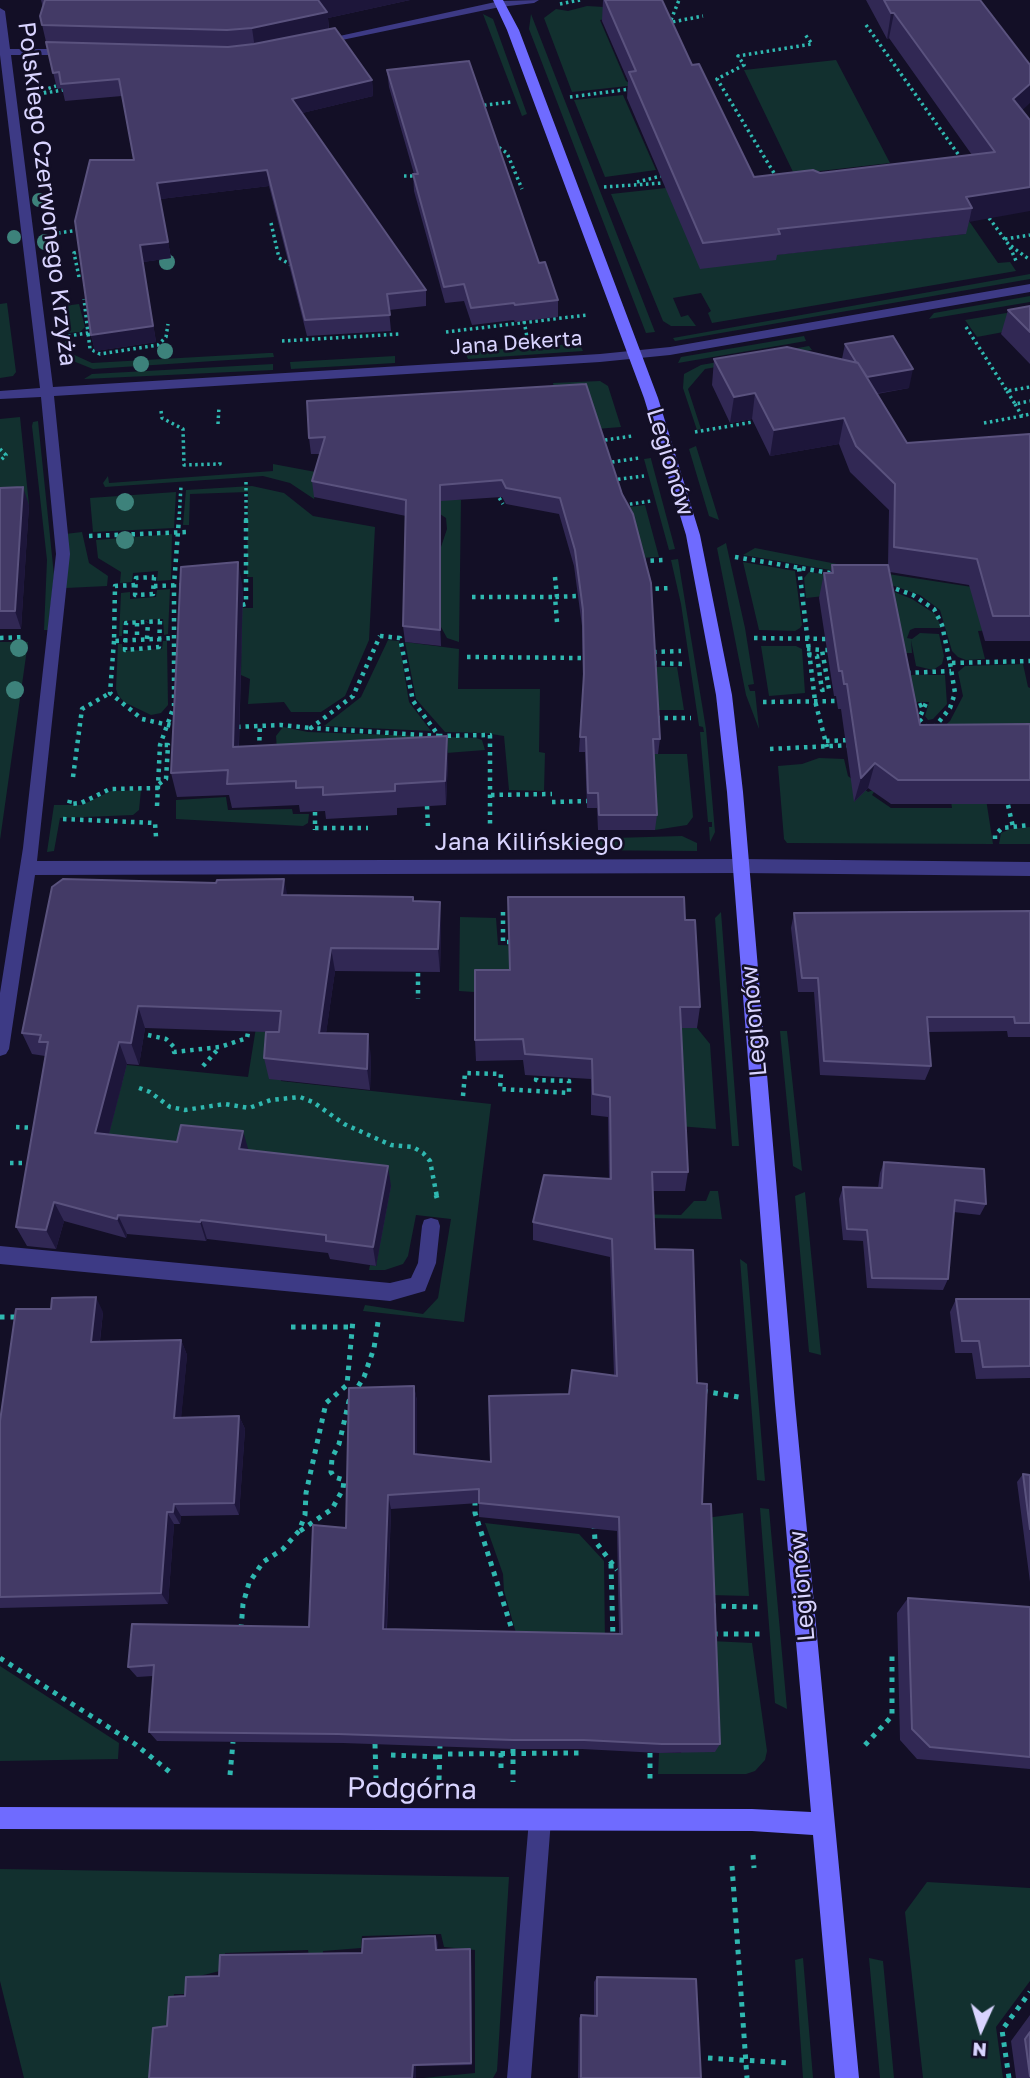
<!DOCTYPE html>
<meta charset="utf-8">
<style>
body{margin:0}
#map{position:relative;width:1030px;height:2078px;overflow:hidden;background:#130f26;font-family:"Golos Text",sans-serif}
canvas{display:block}
.north{position:absolute;left:946px;top:1994px;width:70px;height:70px;-webkit-text-stroke:5px #130f26;paint-order:stroke;rotate:184deg;font-size:19px;font-weight:700;line-height:28px;text-align:center;color:#d9d4ff}
.north::after{content:'';display:block;margin:auto;width:24px;height:32px;background:#d9d4ff;clip-path:polygon(50% 0,100% 100%,50% 72%,0 100%)}
</style>
<div id="map">
<canvas width="1030" height="2078"></canvas>
<div class="north">N</div>
</div>
<script>
const ctx = document.querySelector('canvas').getContext('2d');
ctx.lineJoin = 'round';
function fill(path, color) { ctx.fillStyle = color; ctx.fill(path, 'evenodd'); }
const poly = rows => new Path2D(rows.map(r => 'M' + r).join(''));
function trace(path, color, width, dash) { ctx.strokeStyle = color; ctx.lineWidth = width; ctx.lineCap = dash ? 'butt' : 'round'; ctx.setLineDash(dash || []); ctx.stroke(path); }
function drawText(font, color, halo, rows, align = 'center') {
  ctx.font = font + ' "Golos Text",sans-serif'; ctx.lineWidth = 5; ctx.setLineDash([]); ctx.textBaseline = 'middle'; ctx.strokeStyle = halo; ctx.fillStyle = color; for (const [text, x, y, turn = 0] of rows) {
    ctx.save(); ctx.translate(x, y); ctx.rotate((+turn || 0) * Math.PI / 180); ctx.textAlign = isNaN(turn) ? turn : align; if (halo) ctx.strokeText(text, 0, 0); ctx.fillText(text, 0, 0); ctx.restore();
  }
}
fill(poly([
 [587,6,604,7,622,17,600,20,626,81,630,83,628,86,572,92,544,18,556,9,568,11],
 [483,14,493,19,527,114,522,116],
 [531,14,655,332,646,333,529,29],
 [836,60,890,163,794,174,744,70],
 [623,95,656,170,605,177,574,100],
 [666,188,774,255,965,234,969,221,998,263,1010,262,1016,271,712,323,708,313,711,311,701,293,673,298,681,317,688,315,696,326,671,326,663,321,611,194],
 [1030,274,1030,279,675,341,673,338],
 [1030,296,1030,302,929,319,934,313],
 [7,303,16,372,13,376,0,378,0,304],
 [79,304,85,327,80,332,67,333,64,306],
 [1030,309,1030,327,977,337,965,320],
 [804,336,806,341,678,363,681,357],
 [68,340,70,353,92,363,268,353,273,353,274,357,93,369,68,359,65,341],
 [573,344,581,347,583,351,468,359,465,352],
 [809,346,812,350,705,369,688,389,701,429,697,430,683,388,684,374,701,365],
 [395,356,395,363,291,369,290,362],
 [273,364,273,370,84,379,92,374],
 [600,381,608,386,621,427,596,429,556,401,553,383],
 [20,417,29,505,0,506,0,419],
 [38,421,54,575,48,630,44,630,47,560,32,426,33,422],
 [696,446,719,520,709,516,689,449],
 [651,458,651,459,675,549,669,550,644,459],
 [273,464,321,473,314,499,290,483,263,476,105,487,103,483,108,476,109,483,273,471],
 [252,486,284,493,313,516,375,527,369,640,345,696,321,712,291,712,284,702,248,704,250,679,241,675,242,608,253,608,253,577,247,577,248,492,190,494,189,525,183,525,186,490],
 [176,492,174,528,93,532,90,498],
 [441,496,461,500,459,642,447,638,441,627,441,547,447,529,446,518,437,512],
 [645,505,659,557,639,558,621,508],
 [82,532,89,563,108,576,107,586,66,588,65,534],
 [172,534,171,580,157,581,158,571,133,573,132,582,120,583,121,572,98,558,96,540],
 [726,543,745,628,754,684,748,685,750,691,755,691,759,729,746,695,717,548],
 [755,548,888,574,1030,596,993,630,978,631,985,659,966,660,958,657,952,651,940,610,920,595,865,576,743,555],
 [678,559,706,729,715,832,710,842,709,827,712,827,712,822,708,822,700,732,704,732,703,727,699,726,681,604,671,560],
 [743,562,795,571,802,625,800,628,795,631,759,630],
 [809,572,867,581,912,599,935,614,942,628,915,628,910,630,907,638,912,639,920,633,939,634,944,656,942,664,933,670,916,666,911,640,912,653,904,653,824,596,806,598,804,578],
 [170,589,168,634,164,635,163,619,123,621,122,636,119,636,121,593,130,592,130,599,156,597,157,590],
 [388,640,399,641,409,702,431,731,324,726,361,697],
 [163,641,167,641,168,705,161,713,151,715,124,702,118,695,116,689,118,644,122,644,123,651,162,649],
 [0,642,28,642,0,840],
 [405,642,459,649,458,689,540,689,539,752,545,753,544,791,509,790,504,736,485,733,445,732,416,699],
 [761,646,796,646,802,649,805,693,769,696],
 [1023,664,1028,687,1030,688,1030,752,939,731,950,721,963,696,958,672,965,666],
 [654,667,677,667,684,710,656,710],
 [903,675,945,675,947,704,933,719,928,720,925,716,929,702,918,702,913,705],
 [283,727,308,732,476,738,482,740,485,750,278,766,276,736],
 [641,754,687,754,693,817,687,825,655,830,653,792],
 [819,758,844,759,848,776,868,792,876,789,872,795,891,808,952,808,951,801,986,799,993,844,787,843,784,839,778,766,802,764],
 [141,790,139,810,133,815,60,818,54,851,47,852,54,805,82,805,111,791],
 [226,797,228,810,292,809,293,814,309,814,308,823,303,826,176,819,176,800],
 [1030,827,1030,844,999,844,1001,833,1010,829],
 [682,836,697,843,697,851,568,850,572,842,580,839],
 [721,912,739,1146,732,1146,715,918],
 [460,917,496,918,498,945,533,946,566,990,474,989,474,992,459,991],
 [264,978,281,1081,491,1104,464,1322,363,1311,365,1305,423,1314,438,1298,451,1219,416,1215,408,1256,403,1264,385,1270,369,1270,370,1265,376,1266,390,1186,104,1153,122,1083,117,1064,248,1077],
 [668,1028,697,1028,710,1044,716,1129,678,1126],
 [780,1031,787,1031,802,1171,793,1166],
 [710,1191,718,1191,722,1219,638,1218,629,1214,681,1215,694,1201,706,1201],
 [805,1192,821,1355,809,1352,795,1196],
 [740,1259,747,1264,765,1481,757,1480],
 [760,1508,769,1509,787,1709,775,1703],
 [743,1513,749,1596,710,1595,706,1518],
 [485,1523,579,1534,604,1561,605,1643,518,1640,504,1591,503,1574],
 [711,1641,752,1643,767,1751,765,1760,755,1771,746,1774,658,1774,659,1753,681,1753],
 [0,1666,119,1743,118,1759,0,1761],
 [0,1869,509,1877,497,2071,493,2078,423,2078,475,2073,475,1950,444,1947,441,1934,362,1936,361,1948,323,1951,322,1970,311,1970,308,1950,225,1953,224,1970,187,1979,187,1994,174,1994,171,2023,157,2028,152,2078,24,2078,0,1981],
 [927,1882,1030,1888,1030,1981,996,2027,1003,2078,923,2078,905,1912],
 [803,1958,813,2078,803,2078,795,1960],
 [869,1958,883,1961,894,2078,880,2078]
]), '#12302f');
trace(poly([
 [560,4,580,0],
 [671,20,679,0],
 [667,23,703,16],
 [866,25,963,161],
 [37,92,56,86],
 [38,94,63,90],
 [570,97,630,89],
 [478,106,511,102],
 [494,144,507,153,522,189],
 [404,176,416,176],
 [777,178,717,79,744,65,738,56,812,44,804,33],
 [637,182,661,176],
 [604,187,663,183],
 [989,218,1009,245,1017,263],
 [271,223,279,258,293,266],
 [58,233,80,230],
 [1005,239,1030,235],
 [1011,246,1030,260],
 [79,277,74,253,81,251],
 [524,321,527,337],
 [966,327,1007,391,1030,387],
 [446,332,587,315],
 [93,333,88,333,90,349,100,354,158,345,166,337,168,324],
 [68,336,88,333,84,299],
 [282,341,400,334],
 [1007,391,1015,404,1030,401],
 [1015,404,1022,416,1030,414],
 [161,411,162,418,183,429,184,465,220,464,220,459],
 [984,423,1022,416],
 [218,424,219,407],
 [695,432,753,422],
 [599,441,632,436],
 [0,449,6,455,0,461],
 [606,463,639,458],
 [612,480,644,476],
 [246,482,246,520],
 [496,493,503,504],
 [624,505,651,501],
 [179,520,181,486]
]), '#2fb8b0', 3.5, [2.5, 3.5]);
trace(poly([
 [89,536,188,532],
 [735,557,836,574],
 [642,561,665,560],
 [799,568,815,701,827,747],
 [154,577,153,594,135,595,136,578,154,577],
 [555,577,557,597],
 [135,585,115,586,114,641,173,638],
 [154,586,186,585],
 [888,586,913,595,934,609,942,625,950,663,1030,661],
 [647,589,671,588],
 [472,597,555,597],
 [242,605,246,604,246,518],
 [160,621,159,647,125,650,126,623,160,621],
 [557,622,555,597,578,596],
 [137,623,137,639],
 [380,636,400,638,413,701,439,736,311,728,353,696,380,636],
 [0,638,24,637],
 [754,638,830,639],
 [147,639,148,622],
 [114,641,110,693,142,719,177,727],
 [807,649,822,650],
 [653,652,681,651],
 [808,655,817,656,822,690,829,689,822,650,829,650],
 [467,657,583,658],
 [653,663,683,664],
 [907,673,951,671],
 [763,702,837,701],
 [911,709,926,703,919,719,928,728],
 [656,718,691,718],
 [237,727,281,725,311,728],
 [934,728,950,708,955,693,950,663],
 [439,736,490,735,490,825],
 [826,741,851,740],
 [259,749,260,726],
 [770,749,852,745],
 [73,777,82,709,110,693],
 [159,784,166,779,168,745,160,745],
 [491,795,552,794],
 [70,800,69,804,81,803,110,789,159,788],
 [552,802,587,801],
 [1008,805,1013,827],
 [157,806,160,745,174,706,174,585,179,518],
 [427,806,428,826],
 [315,812,315,830],
 [63,819,155,823,156,837],
 [315,828,368,828],
 [995,839,995,835,1002,828,1030,825],
 [503,912,503,942,514,942],
 [418,973,418,999],
 [148,1035,166,1039,174,1047,174,1052,220,1047,247,1038,249,1027],
 [203,1066,219,1048],
 [139,1088,150,1092,170,1107,185,1110,225,1104,249,1108,271,1100,300,1097,313,1102,344,1124,391,1145,413,1147,423,1153,430,1161,437,1197],
 [463,1096,465,1073,501,1074,500,1089,569,1093,569,1081,536,1080,537,1073],
 [16,1127,37,1128],
 [10,1163,30,1163]
]), '#2fb8b0', 4.5, [3.5, 5]);
trace(poly([
 [436,1195,437,1198],
 [0,1317,21,1317],
 [291,1327,353,1327],
 [703,1391,744,1398],
 [475,1501,475,1513,514,1636],
 [594,1524,595,1541,617,1570],
 [300,1531,332,1509,343,1489,344,1480,334,1477,331,1472,332,1458,339,1444,349,1401,364,1377,374,1348,378,1322],
 [611,1564,613,1639],
 [711,1606,759,1607],
 [241,1629,243,1604,249,1583,263,1562,283,1549,299,1531,305,1515,306,1493,326,1403,347,1385,353,1320],
 [713,1634,761,1634],
 [0,1658,135,1744,171,1773],
 [375,1744,376,1778],
 [865,1745,892,1716,892,1652],
 [513,1749,513,1782],
 [501,1753,501,1768],
 [650,1753,650,1782],
 [448,1754,579,1753],
 [391,1755,439,1757],
 [230,1775,233,1742],
 [439,1780,440,1745],
 [753,1855,754,1868],
 [732,1866,747,2078],
 [708,2058,791,2063],
 [1009,2078,1002,2030,1030,1992]
]), '#2fb8b0', 5, [4.5, 6]);
fill(poly([
 [539,0,534,3,500,7,318,45,312,42,500,1,539,0],
 [0,8,5,11,10,49,71,49,77,52,71,55,11,55,53,387,600,354,670,347,1030,284,1030,292,670,355,600,362,54,396,70,554,37,861,741,859,1030,862,1030,876,741,873,35,875,9,1049,6,1054,0,1056,0,993,23,848,56,554,41,397,0,399,0,391,40,388,0,55,0,8],
 [431,1218,438,1220,440,1226,436,1263,425,1291,390,1301,0,1264,0,1246,390,1283,411,1278,418,1263,422,1226,424,1220,431,1218],
 [540,1809,548,1812,551,1820,531,2078,507,2078,529,1820,532,1812,540,1809]
]), '#3d3a85');
fill(poly([
 [493,0,503,0,519,30,658,398,700,535,732,695,743,792,795,1404,859,2078,835,2078,813,1835,752,1831,0,1829,0,1807,752,1809,811,1812,775,1404,727,792,716,695,686,535,644,398,507,30,493,0]
]), '#6f6bff');
ctx.fillStyle = '#3d827b';
for (const [x, y, r] of [
 [39,200,7],
 [14,237,7],
 [45,242,8],
 [167,262,8],
 [165,351,8],
 [141,364,8],
 [125,502,9],
 [125,540,9],
 [19,648,9],
 [15,690,9]
]) { ctx.beginPath(); ctx.arc(x, y, r, 0, 2 * Math.PI); ctx.fill(); }
fill(poly([
 [41,0,410,0,328,18,329,29,372,80,373,96,302,113,426,290,426,306,389,310,391,331,307,336,269,186,160,199,171,258,143,262,156,342,95,351,91,335,134,160,122,96,65,101,62,88,57,89,40,16,43,8],
 [603,0,662,0,692,65,754,177,820,173,972,155,889,38,887,39,866,0,980,0,1022,110,969,222,966,234,777,255,776,260,700,269,627,98,628,81,602,21],
 [387,70,539,263,558,300,558,317,515,322,514,320,472,325,464,301,445,303,414,191,413,174,414,174,389,87],
 [1030,306,1030,364,1001,334,1008,310],
 [845,344,909,388,877,394,907,443,1030,434,1030,641,985,641,969,585,890,572,920,725,1030,724,1030,804,891,804,868,788,854,802,841,709,838,709,836,696,834,696,819,598,824,573,830,573,832,565,888,565,889,510,850,472,839,444,770,456,752,419,730,423,712,385,714,359,842,359],
 [586,384,660,739,658,754,653,754,657,815,655,830,598,830,597,808,587,808,585,752,579,752,583,686,582,626,574,566,559,514,506,504,502,497,441,501,441,646,405,642,403,626,406,516,314,497,312,481,320,454,311,454,309,438],
 [0,488,29,505,21,629,0,629],
 [243,588,239,746,448,760,446,805,397,808,397,815,326,819,325,811,300,812,299,805,232,808,229,795,177,797,171,773],
 [287,895,413,901,441,925,440,972,335,971,326,1033,371,1056,370,1090,269,1079,264,1058,266,1032,145,1028,139,1065,127,1064,109,1134,248,1150,391,1186,376,1266,330,1259,328,1253,207,1239,206,1241,127,1234,126,1238,64,1221,56,1249,27,1246,16,1227,45,1056,32,1054,22,1033],
 [1030,911,1030,1037,1008,1037,1007,1031,928,1032,931,1066,925,1080,820,1075,814,992,798,992,791,928,794,913],
 [685,920,700,1007,697,1028,681,1028,688,1172,685,1191,653,1191,655,1249,702,1504,720,1744,715,1752,659,1753,582,1749,513,1749,343,1743,157,1741,149,1732,153,1676,137,1677,128,1667,309,1627,346,1528,414,1386,417,1401,417,1454,491,1462,569,1394,614,1375,610,1257,533,1240,533,1222,609,1179,608,1117,591,1115,591,1079,525,1075,523,1060,476,1061,475,1040,510,970],
 [479,1503,479,1517,617,1531,619,1634,387,1629,391,1509],
 [884,1162,986,1204,980,1215,954,1212,948,1279,943,1290,867,1288,863,1241,843,1240,839,1199,843,1187,878,1188,880,1173],
 [956,1299,1030,1299,1030,1378,976,1379,972,1353,955,1353,950,1312],
 [103,1312,100,1341,181,1340,187,1355,181,1417,239,1416,245,1429,239,1515,181,1516,180,1524,174,1524,168,1604,0,1608,0,1421],
 [1023,1474,1030,1475,1030,1582,1017,1482],
 [908,1598,1030,1607,1030,1769,917,1759,900,1740,897,1613],
 [438,1942,438,1950,471,1955,472,2065,416,2066,416,2078,149,2078,167,2026,185,1996,219,1976,362,1953],
 [597,1977,701,2078,578,2078,579,2018,581,2015,594,2016,594,1982],
 [1030,2015,1030,2078,1016,2078,1011,2041]
]), '#312854');
fill(poly([
 [318,0,410,0,328,18,329,34,255,49,252,28],
 [891,13,894,13,889,38,887,39],
 [372,80,373,96,294,115,292,99],
 [1030,84,1030,103,1007,125,1013,99],
 [267,170,269,186,160,199,157,183],
 [1030,187,1030,211,969,222,972,208,966,197],
 [168,242,171,258,143,262,156,342,95,351,91,335,140,245],
 [913,369,909,388,861,396,865,378],
 [755,393,752,419,730,423,734,397],
 [844,418,839,444,770,456,774,430],
 [440,485,441,501,441,646,440,630],
 [23,487,29,505,21,629,15,611],
 [238,562,243,588,238,771,233,747],
 [447,736,448,760,446,805,445,781],
 [875,763,868,788,854,802,861,778],
 [284,879,289,903,282,895],
 [440,902,441,925,440,972,438,949],
 [331,948,335,971,323,1055,319,1033],
 [138,1006,145,1028,139,1065,131,1043],
 [368,1034,371,1056,370,1090,367,1069],
 [119,1042,127,1064,104,1153,95,1133],
 [243,1131,249,1152,239,1149],
 [388,1166,391,1186,376,1266,373,1247],
 [54,1202,64,1221,56,1249,46,1230],
 [118,1215,127,1234,126,1238,117,1219],
 [201,1220,207,1239,206,1241,200,1222],
 [96,1297,103,1312,98,1356,91,1342],
 [181,1340,187,1355,180,1431,174,1418],
 [414,1386,417,1401,417,1469,414,1454],
 [239,1416,245,1429,239,1515,234,1503],
 [388,1495,391,1509,386,1640,383,1629],
 [174,1504,181,1516,180,1524,173,1512],
 [167,1512,174,1524,168,1604,161,1593],
 [435,1936,438,1942,438,1956,436,1950],
 [470,1949,471,1955,472,2065,471,2063],
 [413,2065,416,2066,416,2078,412,2078]
]), '#1d163a');
const building = poly([
 [45,0,318,0,327,12,252,28,227,30,42,25,40,16,45,0],
 [605,0,662,0,692,65,699,64,754,177,813,170,820,173,995,152,894,13,891,13,884,0,980,0,1030,65,1030,84,1013,99,1030,120,1030,187,966,197,972,208,778,229,780,234,703,243,629,72,636,71,605,0],
 [335,28,372,80,292,99,426,290,387,294,390,315,305,320,267,170,157,183,168,242,140,245,153,326,91,335,75,221,90,160,134,160,119,79,61,84,59,72,53,73,46,42,228,47,254,44,335,28],
 [469,61,539,263,545,262,558,300,515,305,514,303,471,308,464,284,444,287,413,174,418,174,387,70,469,61],
 [1030,306,1030,332,1008,310,1030,306],
 [893,336,913,369,867,377,858,363,856,362,845,344,893,336],
 [787,347,858,363,907,443,1030,434,1030,616,993,616,977,559,894,547,895,484,856,446,844,418,774,430,755,393,734,397,714,359,787,347],
 [586,384,622,494,633,514,651,583,660,739,653,739,657,815,599,815,598,793,588,793,586,737,580,737,584,674,583,610,575,550,560,498,506,488,502,480,440,485,440,630,403,626,406,500,312,481,325,437,309,438,307,401,586,384],
 [23,487,15,611,0,611,0,488,23,487],
 [238,562,233,747,447,736,445,781,395,784,395,791,323,795,323,787,296,788,296,781,227,784,228,770,171,773,181,567,238,562],
 [832,565,888,565,920,725,1030,724,1030,780,898,780,875,763,861,778,847,684,844,684,842,671,839,671,824,573,833,573,832,565],
 [63,879,216,883,217,880,284,879,282,895,413,897,413,901,440,902,438,949,331,948,319,1033,368,1034,367,1069,264,1058,266,1032,279,1032,281,1011,138,1006,131,1043,119,1042,95,1133,177,1142,181,1125,243,1131,239,1149,388,1166,373,1247,326,1241,326,1235,201,1220,200,1222,118,1215,117,1219,54,1202,46,1230,16,1227,48,1042,39,1042,41,1035,22,1033,52,887,63,879],
 [508,897,684,897,685,920,695,920,700,1007,680,1007,688,1172,652,1172,655,1249,693,1250,697,1383,707,1384,702,1504,711,1504,720,1744,662,1744,584,1740,513,1740,338,1734,149,1732,154,1665,128,1667,132,1624,309,1627,313,1525,346,1528,349,1388,414,1386,414,1454,491,1462,489,1396,569,1394,572,1370,617,1376,612,1239,533,1222,544,1175,611,1179,610,1097,593,1094,592,1059,525,1054,523,1039,475,1040,475,970,510,970,508,897],
 [479,1489,479,1503,619,1517,622,1634,383,1629,388,1495,479,1489],
 [1030,911,1030,1023,1015,1023,1014,1017,927,1017,931,1066,824,1061,818,978,802,978,794,913,1030,911],
 [884,1162,984,1169,986,1204,955,1200,948,1279,872,1278,867,1230,847,1229,843,1187,882,1188,884,1162],
 [96,1297,91,1342,181,1340,174,1418,239,1416,234,1503,174,1504,173,1512,167,1512,161,1593,0,1597,0,1421,16,1309,51,1309,52,1298,96,1297],
 [956,1299,1030,1299,1030,1366,983,1367,979,1341,962,1341,956,1299],
 [1023,1474,1030,1475,1030,1529,1023,1474],
 [908,1598,1030,1607,1030,1757,930,1747,912,1729,908,1598],
 [435,1936,436,1950,470,1949,471,2063,413,2065,412,2078,149,2078,153,2028,167,2026,169,1997,185,1996,186,1977,219,1976,220,1955,362,1953,363,1939,435,1936],
 [597,1977,696,1979,701,2078,581,2078,581,2015,597,2016,597,1977],
 [1030,2032,1030,2076,1025,2039,1030,2032]
]);
fill(building, '#433a66');
trace(building, '#5a527e', 2);
drawText('21px', '#d9d4ff', '#130f26', [
 ["Jana Dekerta",516,343,-4]
]);
drawText('24px', '#d9d4ff', '#130f26', [
 ["Polskiego Czerwonego Krzyża",47,194,83],
 ["Legionów",670,462,73],
 ["Jana Kilińskiego",529,842],
 ["Legionów",754,1021,-95],
 ["Legionów",802,1586,-95]
]);
drawText('28px', '#d9d4ff', '#130f26', [
 ["Podgórna",412,1789,1]
]);
</script>
